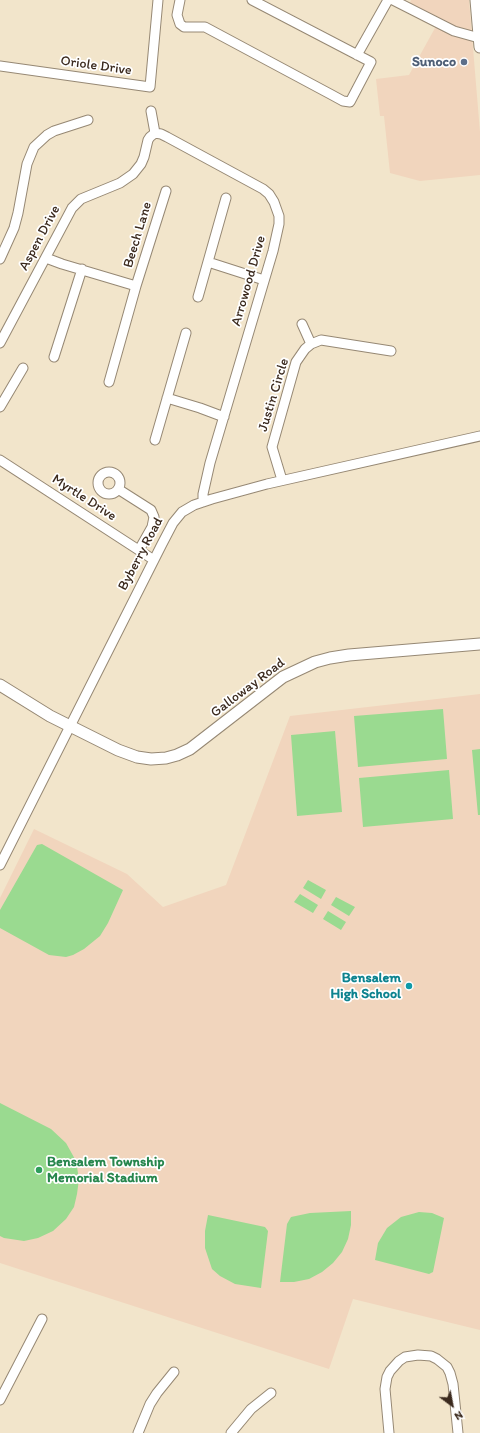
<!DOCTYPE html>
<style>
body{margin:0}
#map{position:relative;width:480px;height:1433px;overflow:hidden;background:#f2e5cb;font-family:Itim,sans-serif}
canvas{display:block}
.north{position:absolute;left:432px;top:1385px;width:40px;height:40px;-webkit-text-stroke:3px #fff;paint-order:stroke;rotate:148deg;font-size:11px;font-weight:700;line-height:16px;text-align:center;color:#3b2a1e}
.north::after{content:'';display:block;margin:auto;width:14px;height:18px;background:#3b2a1e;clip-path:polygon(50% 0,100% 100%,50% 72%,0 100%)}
</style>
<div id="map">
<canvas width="480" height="1433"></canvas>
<div class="north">N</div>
</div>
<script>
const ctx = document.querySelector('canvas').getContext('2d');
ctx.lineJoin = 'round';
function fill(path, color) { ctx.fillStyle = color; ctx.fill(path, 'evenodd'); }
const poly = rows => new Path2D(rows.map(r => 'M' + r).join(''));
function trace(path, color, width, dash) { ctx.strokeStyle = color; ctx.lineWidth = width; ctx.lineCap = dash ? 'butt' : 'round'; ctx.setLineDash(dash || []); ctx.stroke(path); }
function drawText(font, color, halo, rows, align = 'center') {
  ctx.font = font + ' Itim,sans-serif'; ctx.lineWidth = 3.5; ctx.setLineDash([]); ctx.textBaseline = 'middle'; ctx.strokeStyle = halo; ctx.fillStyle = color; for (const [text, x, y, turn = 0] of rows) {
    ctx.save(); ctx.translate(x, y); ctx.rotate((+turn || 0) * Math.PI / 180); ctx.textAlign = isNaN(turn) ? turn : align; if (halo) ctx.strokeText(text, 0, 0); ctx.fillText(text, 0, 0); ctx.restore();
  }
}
fill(poly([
 [411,0,469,0,480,132,480,175,420,181,390,173,384,116,380,116,376,79,409,75,440,19,410,3],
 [480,694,480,1330,353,1299,329,1369,0,1263,0,898,34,829,127,874,163,907,226,885,290,716]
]), '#f1d5bd');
fill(poly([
 [443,709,447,759,358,767,354,716],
 [335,731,342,812,297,816,291,735],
 [480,749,480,815,478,815,472,750],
 [449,770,453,819,363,827,359,778],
 [42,844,123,890,108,923,100,936,84,949,73,955,66,957,49,955,0,928,0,910,37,845],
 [308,880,326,890,321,899,303,888],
 [300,894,318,905,313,913,294,902],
 [336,897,355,907,349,916,331,905],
 [328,911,346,922,341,930,323,919],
 [0,1103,51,1129,66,1143,76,1161,79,1179,77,1194,74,1207,66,1219,53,1231,38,1238,24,1241,4,1238,0,1236],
 [351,1211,351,1225,348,1239,342,1252,333,1263,322,1272,309,1279,294,1282,280,1282,287,1224,291,1217,310,1213],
 [419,1212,432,1213,444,1218,433,1272,429,1274,375,1260,378,1243,387,1228,401,1217],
 [208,1215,265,1227,268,1231,261,1288,235,1284,220,1276,212,1269,205,1248,205,1231]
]), '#9ada90');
const minor = poly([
 [180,0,177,15,180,24,184,27,205,27,332,95,343,101,350,102,371,62,252,0],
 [393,0,454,31,479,38],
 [357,55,388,0],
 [0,66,150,87,158,0],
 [151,111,155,133],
 [155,133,161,134,167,137,263,189,269,194,274,202,279,216,279,224,273,251,210,463,203,494,203,502],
 [46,258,62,264,136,286],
 [0,259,14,228,18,213,27,164,34,147,47,135,54,131,88,120],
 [208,262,264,280],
 [198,297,226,198],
 [302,324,311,344],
 [0,343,72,208,81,199,120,183,133,174,141,164,144,157,148,140,150,137,155,133],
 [54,357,82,269],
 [109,382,136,286,166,191],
 [167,398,200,408,224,417],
 [0,407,23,368],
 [155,440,186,333],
 [0,460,154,560],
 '98 483a11 11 0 1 1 22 0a11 11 0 1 1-22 0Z',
 [282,480,272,447,296,362,305,349,311,344,321,340,391,351],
 [118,489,151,510,154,517,152,527,139,550],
 [0,865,162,544,173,523,182,512,194,505,212,499,267,484,480,436],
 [0,1400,42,1319],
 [138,1433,150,1404,157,1393,174,1372],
 [231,1433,251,1409,271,1393],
 [389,1433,385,1389,387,1377,390,1371,399,1361,405,1357,418,1355,431,1356,437,1359,447,1367,450,1373,453,1384,458,1433]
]);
const major = poly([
 [476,0,480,47],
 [0,685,50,716,118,750,137,757,151,759,166,758,177,755,190,749,283,677,315,662,330,658,349,655,480,644]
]);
trace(minor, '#968874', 11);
trace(major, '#968874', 13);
trace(minor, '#fff', 9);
trace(major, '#fff', 11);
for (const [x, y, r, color] of [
 [464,62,4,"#5c6f8a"],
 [409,986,4,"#0f9aa8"],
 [39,1170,4,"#2e9e5b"]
]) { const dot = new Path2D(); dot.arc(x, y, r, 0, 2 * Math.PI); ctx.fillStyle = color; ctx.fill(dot); trace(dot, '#fff', 1.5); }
drawText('bold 14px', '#4e5e75', '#fff', [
 ["Sunoco",456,62]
], 'right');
drawText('14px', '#3b2a1e', '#fff', [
 ["Oriole Drive",96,66,8],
 ["Beech Lane",138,235,-73],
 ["Aspen Drive",40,238,-62],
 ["Arrowood Drive",249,281,-74],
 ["Justin Circle",274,395,-73],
 ["Myrtle Drive",84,498,33],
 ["Byberry Road",141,554,-62],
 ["Galloway Road",248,688,-37]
]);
drawText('bold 14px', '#0d838f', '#fff', [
 ["Bensalem",401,978],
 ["High School",401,994]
], 'right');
drawText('bold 14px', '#27864d', '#fff', [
 ["Bensalem Township",47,1162],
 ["Memorial Stadium",47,1178]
], 'left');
</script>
